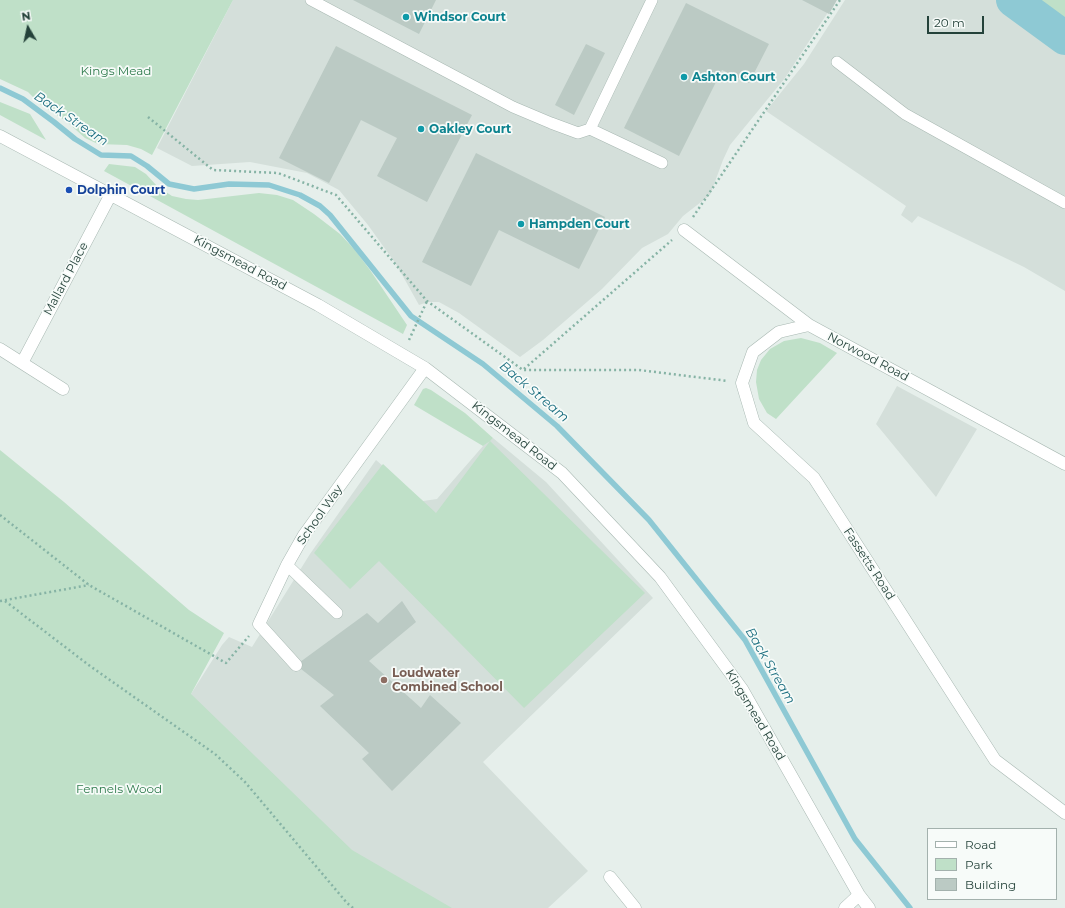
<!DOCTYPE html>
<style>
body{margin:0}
#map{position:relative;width:1065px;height:908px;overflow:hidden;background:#e6efeb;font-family:Montserrat,sans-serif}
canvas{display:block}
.legend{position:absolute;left:927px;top:828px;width:130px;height:72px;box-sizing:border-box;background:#f7fbf9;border:1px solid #a3b1ad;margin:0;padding:5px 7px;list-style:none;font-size:12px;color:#24423a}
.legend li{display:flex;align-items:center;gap:8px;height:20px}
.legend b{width:20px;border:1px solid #a3b1ad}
.north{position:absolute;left:8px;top:8px;width:40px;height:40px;-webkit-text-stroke:3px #f7fbf9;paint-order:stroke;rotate:351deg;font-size:11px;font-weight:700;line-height:16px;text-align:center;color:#24423a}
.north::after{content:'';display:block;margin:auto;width:14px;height:18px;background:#24423a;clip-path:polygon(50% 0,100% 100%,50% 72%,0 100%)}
.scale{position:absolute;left:927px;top:16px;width:57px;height:18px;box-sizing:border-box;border:2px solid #24423a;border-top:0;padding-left:5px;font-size:12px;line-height:14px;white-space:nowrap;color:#24423a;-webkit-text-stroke:3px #f7fbf9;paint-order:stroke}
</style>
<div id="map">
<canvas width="1065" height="908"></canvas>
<ul class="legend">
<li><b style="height:5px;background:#fff"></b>Road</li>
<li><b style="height:11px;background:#bfe0c8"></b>Park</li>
<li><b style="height:11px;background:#bbcac4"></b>Building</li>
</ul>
<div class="north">N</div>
<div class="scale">20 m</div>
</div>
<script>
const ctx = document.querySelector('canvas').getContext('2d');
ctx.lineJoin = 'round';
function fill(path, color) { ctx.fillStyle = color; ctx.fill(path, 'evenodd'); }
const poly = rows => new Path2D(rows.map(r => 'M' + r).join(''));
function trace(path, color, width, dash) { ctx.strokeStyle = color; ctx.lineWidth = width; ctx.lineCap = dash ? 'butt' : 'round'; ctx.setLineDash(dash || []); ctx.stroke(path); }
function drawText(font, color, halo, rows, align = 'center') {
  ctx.font = font + ' Montserrat,sans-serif'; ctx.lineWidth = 3.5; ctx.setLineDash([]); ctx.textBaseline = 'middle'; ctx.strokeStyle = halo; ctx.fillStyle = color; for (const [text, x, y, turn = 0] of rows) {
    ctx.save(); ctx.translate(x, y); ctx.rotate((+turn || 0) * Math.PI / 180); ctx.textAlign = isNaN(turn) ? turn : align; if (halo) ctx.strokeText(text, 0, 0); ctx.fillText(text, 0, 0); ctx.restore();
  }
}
fill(poly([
 [233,0,836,0,785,78,730,145,723,160,710,195,683,216,668,234,642,248,602,289,543,340,520,357,459,313,439,302,428,302,419,305,396,264,368,225,339,190,307,173,250,162,192,166,157,148],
 [845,0,1007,0,1065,40,1065,291,1024,267,918,216,912,223,901,215,906,206,766,111,804,64],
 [897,386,977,429,936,497,876,424],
 [493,438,546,482,653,598,483,762,588,871,548,908,377,908,179,713,222,645,229,637,252,647,310,554,376,460,423,501,437,499,483,446]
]), '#d4dfda');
fill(poly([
 [0,0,233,0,152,155,141,149,127,145,98,144,85,138,66,121,41,105,28,92,0,79],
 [1030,0,1065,0,1065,24],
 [0,102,30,114,46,140,0,115],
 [109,164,135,167,146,174,157,186,172,196,186,199,198,200,259,193,277,195,293,200,314,214,340,234,355,250,370,270,407,325,403,334,104,171],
 [801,338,820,343,837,353,776,419,767,413,759,399,756,382,757,370,761,360,770,349,784,341],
 [426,388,431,390,465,413,493,438,490,441,645,593,524,708,379,561,350,589,314,553,383,464,436,513,490,441,483,446,414,405,423,389],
 [0,450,64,502,189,610,224,633,191,694,352,850,452,908,0,908]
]), '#bfe0c8');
trace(poly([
 [0,88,23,99,54,122,75,139,101,155,131,156,147,166,169,184,194,189,229,184,269,185,300,195,320,206,330,215,411,316,483,364,557,426,649,520,745,640,855,839,910,908]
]), '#8ec9d4', 5.5);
trace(poly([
 [1013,0,1065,38]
]), '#8ec9d4', 34);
fill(poly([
 [353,0,436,0,419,34],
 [802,0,837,0,829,14],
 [686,3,769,44,749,83,722,70,679,156,624,128],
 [586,44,605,53,574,115,555,105],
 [336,46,472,115,427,202,377,176,397,138,361,120,329,183,279,158],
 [476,153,605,217,579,269,499,230,471,286,422,262],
 [402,601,416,622,369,661,421,708,430,695,461,723,392,791,362,759,369,753,320,706,334,695,296,665,367,613,378,623]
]), '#bbcac4');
const lane = poly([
 [311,0,513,107,551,123,578,133,590,129,652,0],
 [837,62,905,114,1065,203],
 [590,129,662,163],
 [287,565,337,613]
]);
const street = poly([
 [0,136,318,305,425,368,562,473,660,577,742,689,859,895,869,908],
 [684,230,809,325,1065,464],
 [809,325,779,332,753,352,742,383,754,423,814,478,995,760,1065,813],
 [0,349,63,389],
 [22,363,111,194],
 [296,665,259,624,287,565,304,535,425,368],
 [610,877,635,908],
 [845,908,859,895]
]);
trace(lane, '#a8b8b2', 12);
trace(street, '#a8b8b2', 13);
trace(poly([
 [148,117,213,170,278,173,336,195,427,301,523,370,639,370,728,381],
 [693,217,840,0],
 [409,340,427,301],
 [524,369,672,240],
 [0,515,89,585,226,663,249,636],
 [0,601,89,585],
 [5,601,90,666,215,754,245,782,347,903,353,908]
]), '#86b3a5', 2.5, [2, 3]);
trace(lane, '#fff', 11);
trace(street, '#fff', 12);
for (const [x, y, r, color] of [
 [406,17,4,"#0f9aa8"],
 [684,77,4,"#0f9aa8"],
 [421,129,4,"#0f9aa8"],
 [69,190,4,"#1a4fb4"],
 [521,224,4,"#0f9aa8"],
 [384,680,4,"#8d6e63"]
]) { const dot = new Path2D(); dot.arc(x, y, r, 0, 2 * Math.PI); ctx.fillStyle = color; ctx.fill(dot); trace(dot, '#f7fbf9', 1.5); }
drawText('bold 12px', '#0d838f', '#f7fbf9', [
 ["Windsor Court",414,17],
 ["Ashton Court",692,77],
 ["Oakley Court",429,129],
 ["Hampden Court",529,224]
], 'left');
drawText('12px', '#2d7a4b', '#f7fbf9', [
 ["Kings Mead",116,71],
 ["Fennels Wood",119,789]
]);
drawText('bold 12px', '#164399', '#f7fbf9', [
 ["Dolphin Court",77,190]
], 'left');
drawText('12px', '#24423a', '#f7fbf9', [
 ["Kingsmead Road",240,263,28],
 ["Mallard Place",66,279,-62],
 ["Norwood Road",868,357,28],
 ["Kingsmead Road",514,436,38],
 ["School Way",320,515,-55],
 ["Fassetts Road",869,564,57],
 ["Kingsmead Road",755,715,59]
]);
drawText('bold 12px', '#785e54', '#f7fbf9', [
 ["Loudwater",392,673],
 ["Combined School",392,687]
], 'left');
drawText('italic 13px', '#1c6f80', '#f7fbf9', [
 ["Back Stream",71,119,34],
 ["Back Stream",534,392,40],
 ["Back Stream",770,666,60]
]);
</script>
